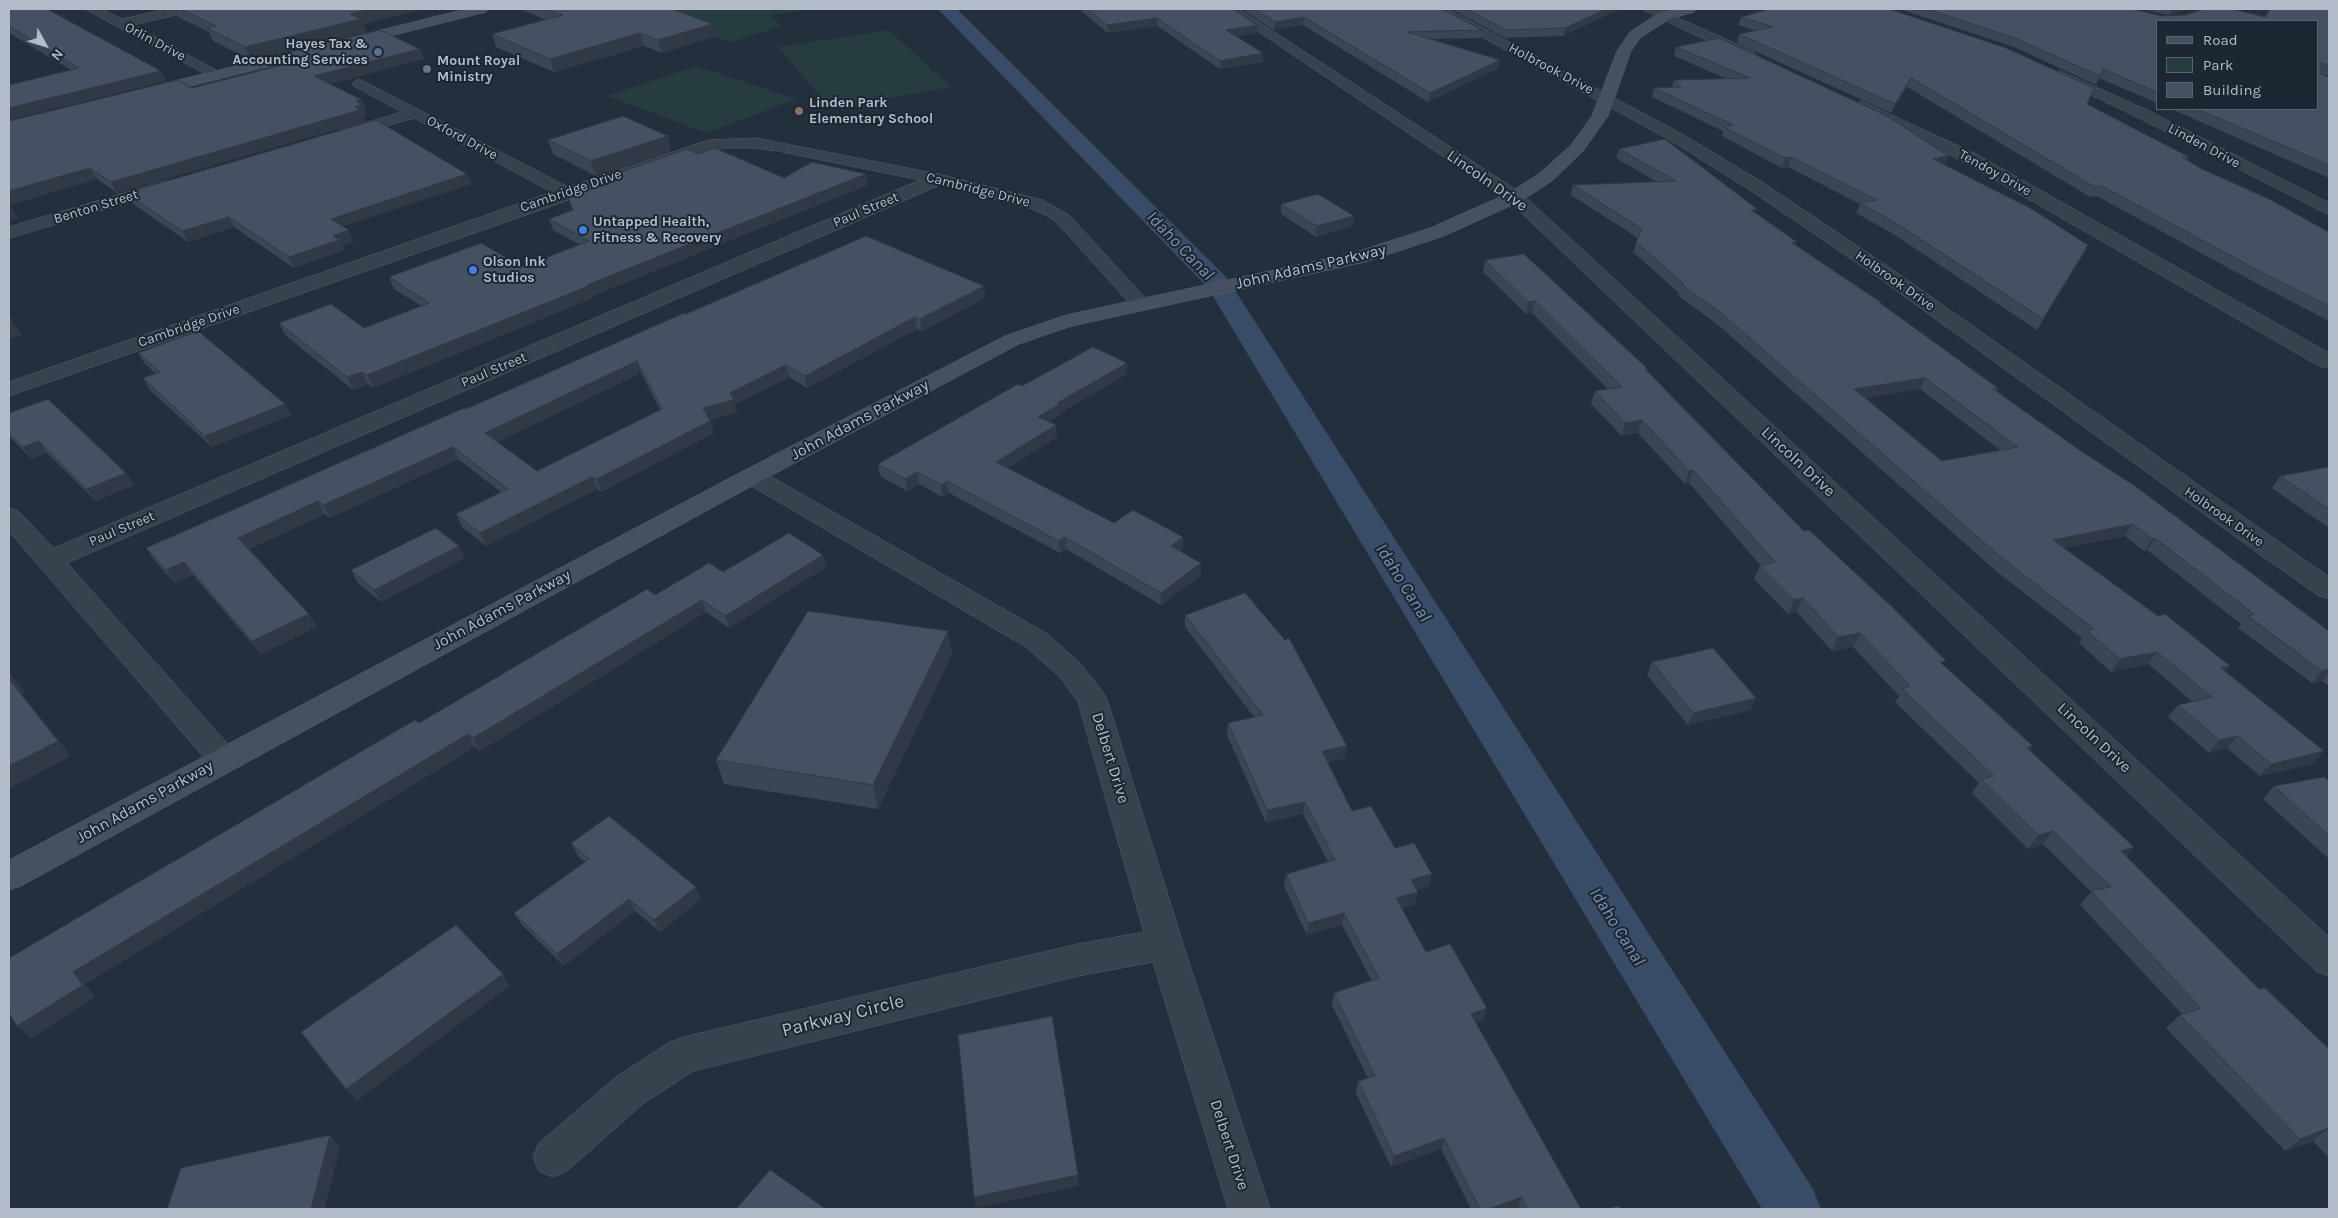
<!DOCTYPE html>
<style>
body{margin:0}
#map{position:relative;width:2338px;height:1218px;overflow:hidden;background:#242f3e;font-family:Karla,sans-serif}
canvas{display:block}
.frame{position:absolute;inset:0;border:10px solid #b4bcc9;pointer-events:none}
.legend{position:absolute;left:2156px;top:20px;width:162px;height:90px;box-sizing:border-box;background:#1d2633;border:1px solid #59626f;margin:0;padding:6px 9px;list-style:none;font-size:15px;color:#b4bcc9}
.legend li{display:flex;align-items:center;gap:10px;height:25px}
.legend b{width:25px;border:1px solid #59626f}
.north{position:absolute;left:20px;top:20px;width:50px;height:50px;-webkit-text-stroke:4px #1d2633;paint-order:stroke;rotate:129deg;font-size:14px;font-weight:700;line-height:20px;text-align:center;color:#b4bcc9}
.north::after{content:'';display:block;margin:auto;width:18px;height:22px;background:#b4bcc9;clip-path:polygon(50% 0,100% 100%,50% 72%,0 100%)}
</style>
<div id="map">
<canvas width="2338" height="1218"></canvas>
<div class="frame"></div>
<ul class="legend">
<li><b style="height:6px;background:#465061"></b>Road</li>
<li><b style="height:14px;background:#263c3f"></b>Park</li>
<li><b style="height:14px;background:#455162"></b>Building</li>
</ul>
<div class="north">N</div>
</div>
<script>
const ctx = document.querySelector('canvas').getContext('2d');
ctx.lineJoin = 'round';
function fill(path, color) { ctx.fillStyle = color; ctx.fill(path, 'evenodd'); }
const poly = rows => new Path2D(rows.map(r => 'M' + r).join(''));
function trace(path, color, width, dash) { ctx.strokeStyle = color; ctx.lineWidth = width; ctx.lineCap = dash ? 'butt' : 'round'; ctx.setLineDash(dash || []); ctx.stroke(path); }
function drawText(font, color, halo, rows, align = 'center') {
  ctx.font = font + ' Karla,sans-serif'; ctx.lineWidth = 4; ctx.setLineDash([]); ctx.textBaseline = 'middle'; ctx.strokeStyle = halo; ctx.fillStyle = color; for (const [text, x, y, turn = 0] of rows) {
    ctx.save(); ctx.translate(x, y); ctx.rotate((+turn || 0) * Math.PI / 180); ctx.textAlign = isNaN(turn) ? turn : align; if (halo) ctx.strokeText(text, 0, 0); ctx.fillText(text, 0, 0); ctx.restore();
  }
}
fill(poly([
 [661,9,810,9,771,15,781,26,731,42,649,12],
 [889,30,951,87,831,109,778,47],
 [696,66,796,99,707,133,607,96]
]), '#263c3f');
fill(poly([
 [938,9,957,9,1227,278,1813,1189,1821,1209,1762,1209,1208,288,938,9]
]), '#394c67');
const street = poly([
 [85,9,101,9,122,19,168,9,190,9,189,12,133,25,225,75,218,79,213,78,85,9],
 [1225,9,1239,9,1521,193,2329,937,2329,976,2316,971,1509,201,1225,9],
 [1431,9,1447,9,1682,134,1765,184,1896,272,2329,577,2329,599,2319,596,2255,551,1882,280,1753,192,1670,140,1431,9],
 [1641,9,1658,9,1754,52,1756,55,1749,59,1744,58,1641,9],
 [2060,71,2147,110,2329,203,2329,215,2135,116,2055,78,2053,75,2060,71],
 [359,79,568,187,709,140,755,138,938,174,1042,200,1069,215,1151,304,1148,308,1141,310,1134,308,1057,223,1046,215,1030,208,940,185,67,563,234,751,239,759,234,767,223,771,212,767,9,531,9,508,18,511,54,548,920,180,778,151,755,148,717,148,9,396,9,382,552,192,414,118,352,136,340,136,338,133,340,130,402,112,354,86,352,83,359,79],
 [1861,101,1976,154,2329,353,2329,368,2321,367,1964,162,1856,109,1853,106,1861,101],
 [165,181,171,182,174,186,171,190,9,238,9,227,165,181],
 [752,469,761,471,1046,633,1080,663,1102,691,1107,699,1183,944,1270,1209,1228,1209,1153,962,1078,976,693,1071,644,1103,567,1171,553,1177,539,1171,533,1157,539,1143,616,1077,670,1042,684,1037,1078,944,1144,932,1078,702,1060,677,1026,647,743,481,740,476,743,471,752,469]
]);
const secondary = poly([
 [466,9,488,9,486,12,147,97,139,92,142,89,466,9],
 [1675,9,1696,9,1694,12,1669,19,1640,38,1631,51,1608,116,1583,151,1552,181,1521,201,1444,236,1365,262,1072,326,1019,344,761,481,21,886,9,890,9,860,743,471,1005,336,1066,315,1353,253,1430,228,1509,193,1540,173,1571,145,1592,116,1617,51,1630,32,1659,13,1675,9]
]);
trace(street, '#565f6c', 1);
trace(secondary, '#565f6c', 1);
fill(street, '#38414e');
fill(secondary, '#465061');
fill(poly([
 [9,9,161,71,166,81,71,70,9,33],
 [174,9,424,9,363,24,367,32,251,60,213,41,209,32,178,17],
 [520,9,672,9,716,36,662,53,644,46,554,72,496,47,492,34,546,20],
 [1079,9,1233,9,1257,33,1236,36,1263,62,1220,69,1157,26,1108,33],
 [1242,9,1442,9,1482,30,1480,38,1432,39,1500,60,1498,68,1428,102,1303,25,1274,30],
 [1451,9,1620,9,1563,36,1505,38],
 [1899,9,2132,9,2161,16,2265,17,2329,9,2329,76,2321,73,2321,74,2329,77,2329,178,2171,109,2317,109,2157,21,2157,103,2099,78,2096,85,2014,47],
 [2143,9,2188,9,2168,15],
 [1741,17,2087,104,2189,157,2187,160,2200,168,2329,232,2329,321,2254,282,2097,196,2090,197,1907,87,1891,113,1737,43,1739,34,1756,31,1738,25],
 [318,45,420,49,424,59,330,84,362,100,366,110,365,111,367,116,363,117,365,121,117,193,97,179,9,205,18,218,9,220,9,121,192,88,268,68,264,58,313,55,321,51],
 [1676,47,1948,156,1945,165,2083,255,2037,330,1895,235,1856,213,1860,204,1788,167,1782,168,1722,136,1723,131,1652,97,1654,88,1672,87,1674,80,1727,79,1674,56],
 [548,140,671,151,596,176,553,154],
 [1619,149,1756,213,1796,245,1882,303,1881,305,1998,388,1997,391,2329,631,2329,686,2322,681,2312,683,2238,628,2241,624,2147,550,2144,551,2125,536,2064,548,2226,672,2313,764,2260,776,2227,748,2209,753,2168,717,2178,705,2193,702,2148,664,2111,672,2079,643,2082,638,1996,571,1717,324,1678,296,1679,293,1633,252,1638,238,1571,195,1573,185,1657,182,1616,158],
 [1920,389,2000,450,1942,461,1865,398],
 [698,154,784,178,868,185,592,296,593,298,373,388,368,384,353,390,285,335,279,323,364,328,421,306,394,289,389,277,522,267,580,245,553,230,549,219,572,210,614,181,612,175],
 [467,174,471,184,343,226,354,241,342,245,344,250,294,268,234,227,188,242,132,203,126,193],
 [1281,204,1353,226,1316,237,1281,214],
 [1485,260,1648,369,1647,372,1804,531,1943,666,2033,746,2030,751,2134,847,2126,856,2259,989,2329,1049,2329,1158,2313,1141,2285,1151,2166,1028,2180,1015,2182,1014,2080,905,2091,892,2043,844,2028,849,1972,793,1979,783,1895,702,1899,696,1853,647,1832,651,1797,612,1788,614,1754,579,1760,566,1761,566,1689,483,1685,484,1638,433,1622,436,1591,404,1595,391,1608,389,1532,313,1526,314,1483,272],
 [984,286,985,298,922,331,917,329,807,388,789,377,735,404,737,412,710,420,714,433,601,492,597,489,486,546,462,527,456,514,501,492,458,459,330,518,325,514,249,549,309,614,317,627,261,654,193,575,175,583,155,561,146,548,686,314],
 [641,373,660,410,537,471,497,442],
 [138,353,285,404,291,415,212,447,150,390,143,378,156,374,145,364],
 [1127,374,1060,413,1060,415,1049,422,1057,437,1008,468,1114,523,1183,537,1183,550,1180,551,1201,563,1201,575,1161,605,1066,549,1060,553,949,493,942,497,919,484,907,491,880,476,878,464,1022,386],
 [9,413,126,473,134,485,96,501,47,453,32,459,9,436],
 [2329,467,2329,528,2272,488,2280,476],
 [823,555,826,567,729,628,706,612,480,751,475,747,85,984,95,997,31,1038,17,1026,419,723,655,595,723,572],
 [465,558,381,602,358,583,351,570],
 [1185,615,1345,758,1327,762,1352,811,1395,848,1429,886,1417,890,1415,904,1401,908,1426,952,1484,1020,1476,1023,1581,1209,1519,1209,1518,1208,1513,1209,1471,1209,1441,1149,1391,1167,1356,1093,1358,1081,1368,1078,1332,1005,1334,993,1372,981,1342,925,1307,935,1284,886,1286,874,1328,862,1303,814,1266,823,1227,735,1228,723,1254,717,1185,627],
 [948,631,952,654,878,809,724,784,716,760],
 [1652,662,1751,710,1688,725,1647,675],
 [2329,781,2329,859,2263,799,2274,786],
 [571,843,701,899,660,932,635,911,564,966,522,925,514,913,585,862,578,856]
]), '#3b4654');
fill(poly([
 [370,9,424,9,363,24,367,32,251,60,245,47,350,14],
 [1606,9,1620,9,1563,36,1565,28],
 [2171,9,2188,9,2168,15],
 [1304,17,1303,25,1274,30,1275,22],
 [1157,18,1157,26,1108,33,1107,25],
 [713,24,716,36,662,53,658,40],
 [1257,25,1257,33,1226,38,1226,30],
 [640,33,644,46,554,72,550,59],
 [420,49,424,59,319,87,314,76],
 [1263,53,1263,62,1220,69,1220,61],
 [1500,60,1498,68,1428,102,1430,93],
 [161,71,166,81,9,120,9,108],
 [1911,78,1907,87,1891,113,1895,104],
 [362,100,366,110,365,111,367,116,363,117,365,121,117,193,111,182,355,107,356,101],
 [668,136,671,151,596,176,591,161],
 [1948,156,1944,166,1933,159],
 [1791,157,1788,167,1782,168,1785,158],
 [90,168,97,179,9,205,9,191],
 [467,174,471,184,335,229,331,219],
 [866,174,868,185,592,296,593,298,373,388,367,375,587,285],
 [9,206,10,206,18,218,9,220],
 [1757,209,1754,219,1751,210],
 [1354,216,1353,226,1316,237,1317,226],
 [229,217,234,227,188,242,182,231],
 [349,230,354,241,342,245,344,250,294,268,289,257,333,236],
 [2088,245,2083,255,2037,330,2043,319],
 [984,286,985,298,922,331,920,319],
 [1535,301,1532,313,1526,314,1528,302],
 [915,317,917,329,807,388,805,376],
 [12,321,22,335,9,339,9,322],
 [637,361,641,373,490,445,485,433],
 [1127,363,1127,374,1060,413,1060,415,1039,428,1038,417,1057,403],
 [786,365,789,377,735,404,737,412,707,421,703,408,730,393],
 [362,372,368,384,353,390,347,377],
 [1925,378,1920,389,1849,401,1854,389],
 [285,404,291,415,212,447,205,436],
 [1642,420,1638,433,1622,436,1625,423],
 [710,421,714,433,601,492,597,479],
 [1056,425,1057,437,998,474,996,462],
 [39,441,47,453,32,459,23,447],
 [453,447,458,459,330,518,323,505],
 [1693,470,1689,483,1685,484,1689,471],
 [917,472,919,484,907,491,905,479],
 [126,473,134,485,96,501,87,489],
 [592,477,597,489,486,546,480,533],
 [947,481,949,493,942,497,941,485],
 [318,501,325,514,246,550,238,538],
 [2133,524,2125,536,2046,552,2053,540],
 [1065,537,1066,549,1060,553,1059,541],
 [1183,537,1183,550,1171,558,1171,546],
 [2155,538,2147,550,2144,551,2152,539],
 [459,546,465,558,381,602,374,590],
 [823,555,826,567,729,628,725,616],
 [184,562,193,575,175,583,166,570],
 [1201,563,1201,575,1161,605,1161,593],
 [1803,598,1797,612,1788,614,1794,600],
 [702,600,706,612,480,751,473,738],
 [309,614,317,627,261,654,252,641],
 [948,631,952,654,878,809,873,785],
 [1860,633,1853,647,1832,651,1838,637],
 [2157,652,2148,664,2111,672,2120,659],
 [2230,666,2221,678,2221,668],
 [2329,669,2329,672,2322,681,2312,683,2322,671],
 [9,672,25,692,22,694,71,756,9,789],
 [1756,698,1751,710,1688,725,1693,713],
 [468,734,475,747,85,984,95,997,31,1038,17,1026,73,972],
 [2238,736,2227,748,2209,753,2219,740],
 [1347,746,1345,758,1320,763,1322,751],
 [2033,746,2024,760,2027,748],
 [2324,751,2313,764,2260,776,2271,764],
 [1305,802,1303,814,1266,823,1267,810],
 [2053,831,2043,844,2028,849,2038,835],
 [2134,847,2122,860,2121,851],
 [1432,874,1429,886,1409,892,1411,880],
 [696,887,701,899,660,932,654,920],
 [1418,892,1415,904,1393,910,1396,898],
 [629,899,635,911,564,966,557,954],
 [1344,913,1342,925,1307,935,1308,923],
 [503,974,510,986,357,1101,346,1089],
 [1487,1008,1484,1020,1467,1026,1471,1014],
 [2329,1128,2313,1141,2285,1151,2300,1139],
 [330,1135,340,1146,325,1209,311,1209],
 [1444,1138,1441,1149,1391,1167,1394,1156],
 [1078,1175,1079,1186,976,1208,974,1197],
 [1522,1197,1518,1208,1513,1209,1489,1209]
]), '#303945');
const building = poly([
 [9,9,47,9,161,71,9,108,9,85,79,68,9,26,9,9],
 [181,9,370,9,350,14,361,19,245,47,207,28,216,26,181,9],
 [547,9,672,9,713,24,658,40,640,33,550,59,492,34,563,15,547,9],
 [1088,9,1233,9,1257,25,1226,30,1263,53,1220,61,1157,18,1107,25,1088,9],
 [1255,9,1442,9,1482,30,1407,32,1500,60,1430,93,1304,17,1275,22,1255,9],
 [1467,9,1606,9,1565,28,1506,30,1467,9],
 [1769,9,1889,9,2006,48,2094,88,2087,104,2189,157,2182,157,2200,168,2271,200,2329,232,2329,306,2261,272,2102,186,2095,187,1911,78,1895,104,1739,34,1773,27,1741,17,1769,9],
 [1927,9,2132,9,2161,16,2186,15,2204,9,2232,9,2265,17,2270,9,2329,9,2329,65,2321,63,2321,74,2329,77,2329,165,2197,109,2317,109,2317,21,2157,21,2157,92,2103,69,2100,76,2017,39,1927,9],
 [380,30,420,49,314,76,362,100,356,101,362,105,355,107,360,110,111,182,90,168,9,191,9,121,177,80,192,88,278,66,264,58,299,50,313,55,321,50,318,45,380,30],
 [1719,38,1887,116,1948,156,1933,159,2030,208,2088,245,2043,319,1899,225,1860,203,1877,200,1791,157,1785,158,1724,127,1733,125,1654,88,1681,87,1674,80,1750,78,1676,47,1719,38],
 [623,116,668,136,591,161,548,140,623,116],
 [376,120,467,174,331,219,349,230,333,236,339,240,289,257,229,217,182,231,126,193,376,120],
 [1665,139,1757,209,1751,210,1797,242,1792,243,1882,303,1880,303,1998,388,1993,389,2081,451,2135,486,2329,631,2329,669,2322,671,2248,616,2254,614,2155,538,2152,539,2133,524,2053,540,2158,616,2165,614,2230,666,2221,668,2324,751,2271,764,2238,736,2219,740,2178,705,2212,697,2157,652,2120,659,2087,631,2094,629,2003,559,1721,313,1682,285,1684,284,1636,242,1642,229,1573,185,1676,181,1619,149,1665,139],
 [1925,378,2018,447,1942,461,1854,389,1925,378],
 [715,148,784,178,812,162,866,174,587,285,589,286,367,375,362,372,347,377,279,323,331,304,364,328,429,303,389,277,481,243,522,267,589,241,549,219,573,210,568,197,620,179,612,175,687,149,698,154,715,148],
 [1318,194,1354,216,1317,226,1281,204,1318,194],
 [866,236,984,286,920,319,915,317,805,376,786,365,730,393,734,400,703,408,710,421,597,479,592,477,480,533,456,514,508,489,453,447,323,505,318,501,238,538,309,614,252,641,184,562,166,570,146,548,464,408,466,409,684,313,686,314,866,236],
 [637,361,662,409,537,471,485,433,637,361],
 [1524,254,1648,369,1645,369,1804,531,1809,530,1890,605,1946,661,1940,662,2033,746,2027,748,2134,847,2121,851,2259,989,2265,988,2329,1049,2329,1128,2300,1139,2180,1015,2201,1008,2091,891,2111,887,2053,831,2038,835,1981,779,1994,776,1902,689,1910,686,1860,633,1838,637,1803,598,1794,600,1760,566,1775,562,1693,470,1689,471,1642,420,1625,423,1595,391,1622,387,1535,301,1528,302,1485,260,1524,254],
 [9,317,12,321,9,322,9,317],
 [198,331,285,404,205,436,143,378,160,372,138,353,198,331],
 [1093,347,1127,363,1057,403,1060,404,1038,417,1056,425,996,462,1114,523,1133,510,1183,537,1171,546,1201,563,1161,593,1065,537,1059,541,947,481,941,485,917,472,905,479,878,464,1018,384,1022,386,1093,347],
 [48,399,126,473,87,489,39,441,23,447,9,433,9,413,48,399],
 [2329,467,2329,509,2280,476,2329,467],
 [436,528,459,546,374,590,351,570,436,528],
 [789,533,823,555,725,616,702,600,473,738,468,734,73,972,83,985,17,1026,9,1013,9,958,415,720,419,723,647,589,655,595,709,563,723,572,789,533],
 [1245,593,1285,640,1289,638,1347,746,1322,751,1352,811,1371,806,1395,848,1414,843,1432,874,1411,880,1418,892,1396,898,1426,952,1450,944,1487,1008,1471,1014,1581,1209,1528,1209,1522,1197,1489,1209,1480,1209,1444,1138,1394,1156,1358,1081,1375,1076,1334,993,1379,978,1344,913,1308,923,1286,874,1335,860,1305,802,1267,810,1228,723,1263,715,1185,615,1245,593],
 [808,611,948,631,873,785,716,760,808,611],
 [1713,648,1756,698,1693,713,1652,662,1713,648],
 [9,673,12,677,9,679,9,673],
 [9,679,58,741,9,766,9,679],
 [2324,777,2329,781,2329,836,2274,786,2324,777],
 [609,816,696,887,654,920,629,899,557,954,514,913,589,859,571,843,609,816],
 [456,925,503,974,346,1089,301,1032,456,925],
 [1052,1016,1078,1175,974,1197,958,1035,1052,1016],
 [330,1135,311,1209,167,1209,181,1168,330,1135],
 [770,1170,826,1209,736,1209,770,1170],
 [1619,1206,1621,1209,1605,1209,1619,1206]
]);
fill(building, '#455162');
trace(building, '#303945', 1);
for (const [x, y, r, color] of [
 [378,52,5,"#5c6f8a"],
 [427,69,5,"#6b7280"],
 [799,111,5,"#8d6e63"],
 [583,230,5,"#3f7fe0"],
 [473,270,5,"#3f7fe0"]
]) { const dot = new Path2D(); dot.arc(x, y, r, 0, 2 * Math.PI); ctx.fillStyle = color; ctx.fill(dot); trace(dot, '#1d2633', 2); }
drawText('14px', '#b4bcc9', '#1d2633', [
 ["Orlin Drive",155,42,28],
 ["Holbrook Drive",1551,69,28],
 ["Oxford Drive",462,138,28],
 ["Linden Drive",2204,146,28],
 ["Tendoy Drive",1995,173,29],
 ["Cambridge Drive",978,190,14],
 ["Cambridge Drive",571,191,-19],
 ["Benton Street",96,207,-17],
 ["Paul Street",866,210,-23],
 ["Holbrook Drive",1895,281,35],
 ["Cambridge Drive",189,326,-19],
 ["Paul Street",494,370,-23],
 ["Holbrook Drive",2224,517,35],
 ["Paul Street",122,529,-23]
]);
drawText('bold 14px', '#b4bcc9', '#1d2633', [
 ["Hayes Tax &",368,44,"right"],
 ["Accounting Services",368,60,"right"],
 ["Mount Royal",437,61],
 ["Ministry",437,77],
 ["Linden Park",809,103],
 ["Elementary School",809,119],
 ["Untapped Health,",593,222],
 ["Fitness & Recovery",593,238],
 ["Olson Ink",483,262],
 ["Studios",483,278]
], 'left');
drawText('16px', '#b4bcc9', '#1d2633', [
 ["Lincoln Drive",1487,181,35],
 ["John Adams Parkway",1311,267,-13],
 ["John Adams Parkway",860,420,-28],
 ["Lincoln Drive",1798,462,43],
 ["John Adams Parkway",502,610,-28],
 ["Lincoln Drive",2094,738,43],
 ["Delbert Drive",1110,758,73],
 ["John Adams Parkway",145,802,-29],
 ["Delbert Drive",1229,1145,72]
]);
drawText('italic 18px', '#7c92b1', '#1d2633', [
 ["Idaho Canal",1180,246,46],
 ["Idaho Canal",1403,583,58],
 ["Idaho Canal",1617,927,58]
]);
drawText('19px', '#b4bcc9', '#1d2633', [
 ["Parkway Circle",843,1016,-14]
]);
</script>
